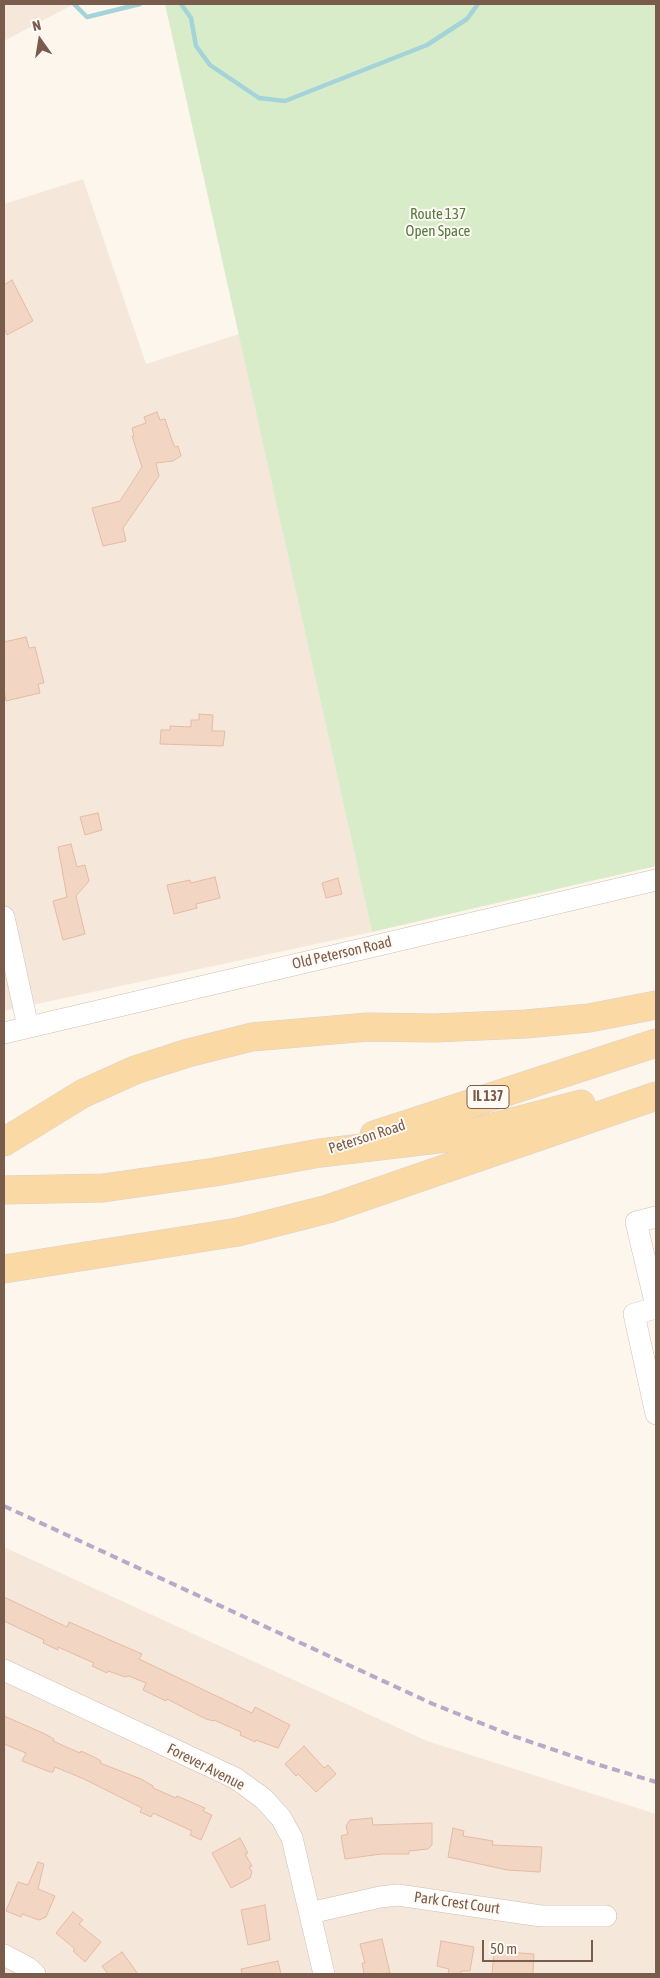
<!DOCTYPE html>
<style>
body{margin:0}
#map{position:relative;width:660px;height:1978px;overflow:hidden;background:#fdf6ec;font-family:"Asap Condensed",sans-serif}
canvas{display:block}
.frame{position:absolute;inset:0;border:5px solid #7a5c4d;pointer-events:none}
.north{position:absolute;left:15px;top:15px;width:50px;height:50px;-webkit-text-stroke:4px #fffaf3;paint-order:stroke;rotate:347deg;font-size:14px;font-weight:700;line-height:20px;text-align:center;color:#7a5c4d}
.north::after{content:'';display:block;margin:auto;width:18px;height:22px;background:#7a5c4d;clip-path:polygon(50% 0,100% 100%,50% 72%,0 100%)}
.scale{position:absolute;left:482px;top:1940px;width:111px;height:22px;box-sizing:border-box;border:2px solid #7a5c4d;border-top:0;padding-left:6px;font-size:15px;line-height:18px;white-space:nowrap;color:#7a5c4d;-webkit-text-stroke:4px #fffaf3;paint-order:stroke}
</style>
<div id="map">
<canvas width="660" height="1978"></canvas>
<div class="frame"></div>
<div class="north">N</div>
<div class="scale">50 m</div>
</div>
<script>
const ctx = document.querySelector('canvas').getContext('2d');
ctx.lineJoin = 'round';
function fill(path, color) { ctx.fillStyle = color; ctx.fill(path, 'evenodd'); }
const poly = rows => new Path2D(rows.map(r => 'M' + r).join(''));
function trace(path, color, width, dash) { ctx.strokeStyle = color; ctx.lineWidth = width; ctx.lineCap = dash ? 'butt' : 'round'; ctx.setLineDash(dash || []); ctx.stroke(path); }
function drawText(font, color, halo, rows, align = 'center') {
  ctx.font = font + ' "Asap Condensed",sans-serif'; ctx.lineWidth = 4; ctx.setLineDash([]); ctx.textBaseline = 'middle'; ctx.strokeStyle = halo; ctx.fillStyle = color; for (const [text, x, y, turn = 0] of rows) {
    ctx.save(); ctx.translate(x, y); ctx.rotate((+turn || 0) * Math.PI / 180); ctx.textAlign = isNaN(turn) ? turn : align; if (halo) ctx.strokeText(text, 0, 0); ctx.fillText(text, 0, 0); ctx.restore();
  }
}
fill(poly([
 [4,4,74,4,4,41],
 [83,179,146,364,239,334,372,932,4,1011,4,204],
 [4,1547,427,1741,656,1814,656,1974,4,1974]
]), '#f5e8da');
fill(poly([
 [165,4,656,4,656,866,372,932]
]), '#d8ecc9');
trace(poly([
 [74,4,87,17,140,4],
 [181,4,191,18,196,46,210,65,259,98,285,101,427,45,467,19,478,4]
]), '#a5d3da', 4.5);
const building = poly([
 [12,280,33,321,7,335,4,328,4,285,12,280],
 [157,412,160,420,165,419,173,443,175,447,178,446,181,456,173,461,156,463,159,476,123,528,126,541,103,546,92,508,120,501,142,467,132,436,134,436,132,428,146,423,144,417,157,412],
 [26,637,29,648,35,647,44,683,38,684,40,693,6,701,4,690,4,642,26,637],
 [199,714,213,715,212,731,225,731,223,746,160,744,161,730,170,730,170,726,191,727,191,720,199,720,199,714],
 [98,813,102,830,85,835,80,817,98,813],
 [71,844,77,867,85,865,89,881,76,896,85,934,63,940,53,901,67,897,58,847,71,844],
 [215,877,220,898,196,904,197,908,174,914,167,885,190,880,191,883,215,877],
 [338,878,342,894,326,898,322,883,338,878],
 [4,1597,67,1627,69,1622,126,1647,142,1654,139,1659,252,1713,255,1707,290,1725,278,1748,256,1740,255,1742,240,1735,241,1732,214,1720,213,1721,206,1719,167,1699,166,1701,143,1690,146,1683,129,1676,125,1677,108,1671,107,1673,92,1666,94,1663,58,1647,58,1650,43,1643,44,1640,4,1621,4,1597],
 [4,1716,43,1733,54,1739,53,1741,80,1753,81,1751,94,1757,101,1761,100,1763,141,1779,153,1786,153,1788,176,1798,177,1796,205,1808,203,1811,212,1815,201,1840,190,1835,192,1831,153,1813,151,1817,140,1812,142,1808,84,1779,55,1767,53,1772,50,1772,22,1761,26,1753,4,1744,4,1716],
 [304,1746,324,1768,328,1765,336,1774,316,1792,298,1774,296,1776,285,1764,304,1746],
 [372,1818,373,1825,432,1823,432,1845,428,1849,409,1851,409,1854,381,1854,345,1859,341,1836,348,1834,346,1826,350,1820,372,1818],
 [453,1828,464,1831,463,1836,493,1841,492,1845,542,1847,540,1872,507,1870,448,1857,453,1828],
 [240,1838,248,1853,245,1854,252,1866,249,1867,252,1872,250,1878,231,1888,212,1853,240,1838],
 [38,1862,44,1864,38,1889,55,1896,46,1917,39,1920,22,1914,21,1917,6,1911,18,1882,28,1885,38,1862],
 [265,1905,270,1940,248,1945,241,1910,265,1905],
 [73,1912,83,1920,79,1924,101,1942,85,1962,73,1951,75,1949,56,1933,73,1912],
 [382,1939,390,1973,364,1974,362,1963,365,1963,360,1944,382,1939],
 [441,1941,474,1947,470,1971,461,1971,461,1974,448,1974,449,1969,437,1966,441,1941],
 [494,1951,534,1954,533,1974,492,1974,494,1951],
 [122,1952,138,1974,108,1974,102,1966,122,1952],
 [278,1961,281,1974,242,1974,241,1969,278,1961]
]);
fill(building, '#f3d5c3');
trace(building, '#e6bba3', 1);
const minor = poly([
 [4,917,28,1027],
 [4,1033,656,880],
 [656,1217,636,1222,656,1306],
 [656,1308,634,1314,656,1414],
 [4,1670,235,1778,264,1799,281,1818,292,1838,324,1974],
 [310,1913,380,1897,398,1895,541,1916,606,1916],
 [4,1955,27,1967,35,1974]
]);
const major = poly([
 [374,1135,656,1043],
 [4,1142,82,1094,135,1070,188,1053,252,1037,368,1027,435,1028,526,1024,589,1018,656,1005],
 [4,1190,103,1188,215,1172,320,1153,455,1137,581,1104],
 [4,1269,238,1232,328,1209,656,1096]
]);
trace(minor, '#d1beb0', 22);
trace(major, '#dad1cd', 29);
trace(minor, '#fff', 21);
trace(major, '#fbd9a5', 28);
trace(poly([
 [4,1506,433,1704,513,1736,593,1763,656,1782]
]), '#b9a8c9', 4, [8, 5]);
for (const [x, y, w] of [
 [488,1097,42]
]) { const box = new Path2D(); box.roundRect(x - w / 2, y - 11.5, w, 23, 4); ctx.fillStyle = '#fffaf3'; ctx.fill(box); trace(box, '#7a5c4d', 1); }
drawText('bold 14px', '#7a5c4d', null, [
 ["IL 137",488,1097]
]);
drawText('15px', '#537a41', '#fffaf3', [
 ["Route 137",438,214],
 ["Open Space",438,231]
]);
drawText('15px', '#7a5c4d', '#fffaf3', [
 ["Old Peterson Road",342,953,-13],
 ["Peterson Road",367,1137,-18],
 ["Forever Avenue",206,1767,27],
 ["Park Crest Court",457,1903,8]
]);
</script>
